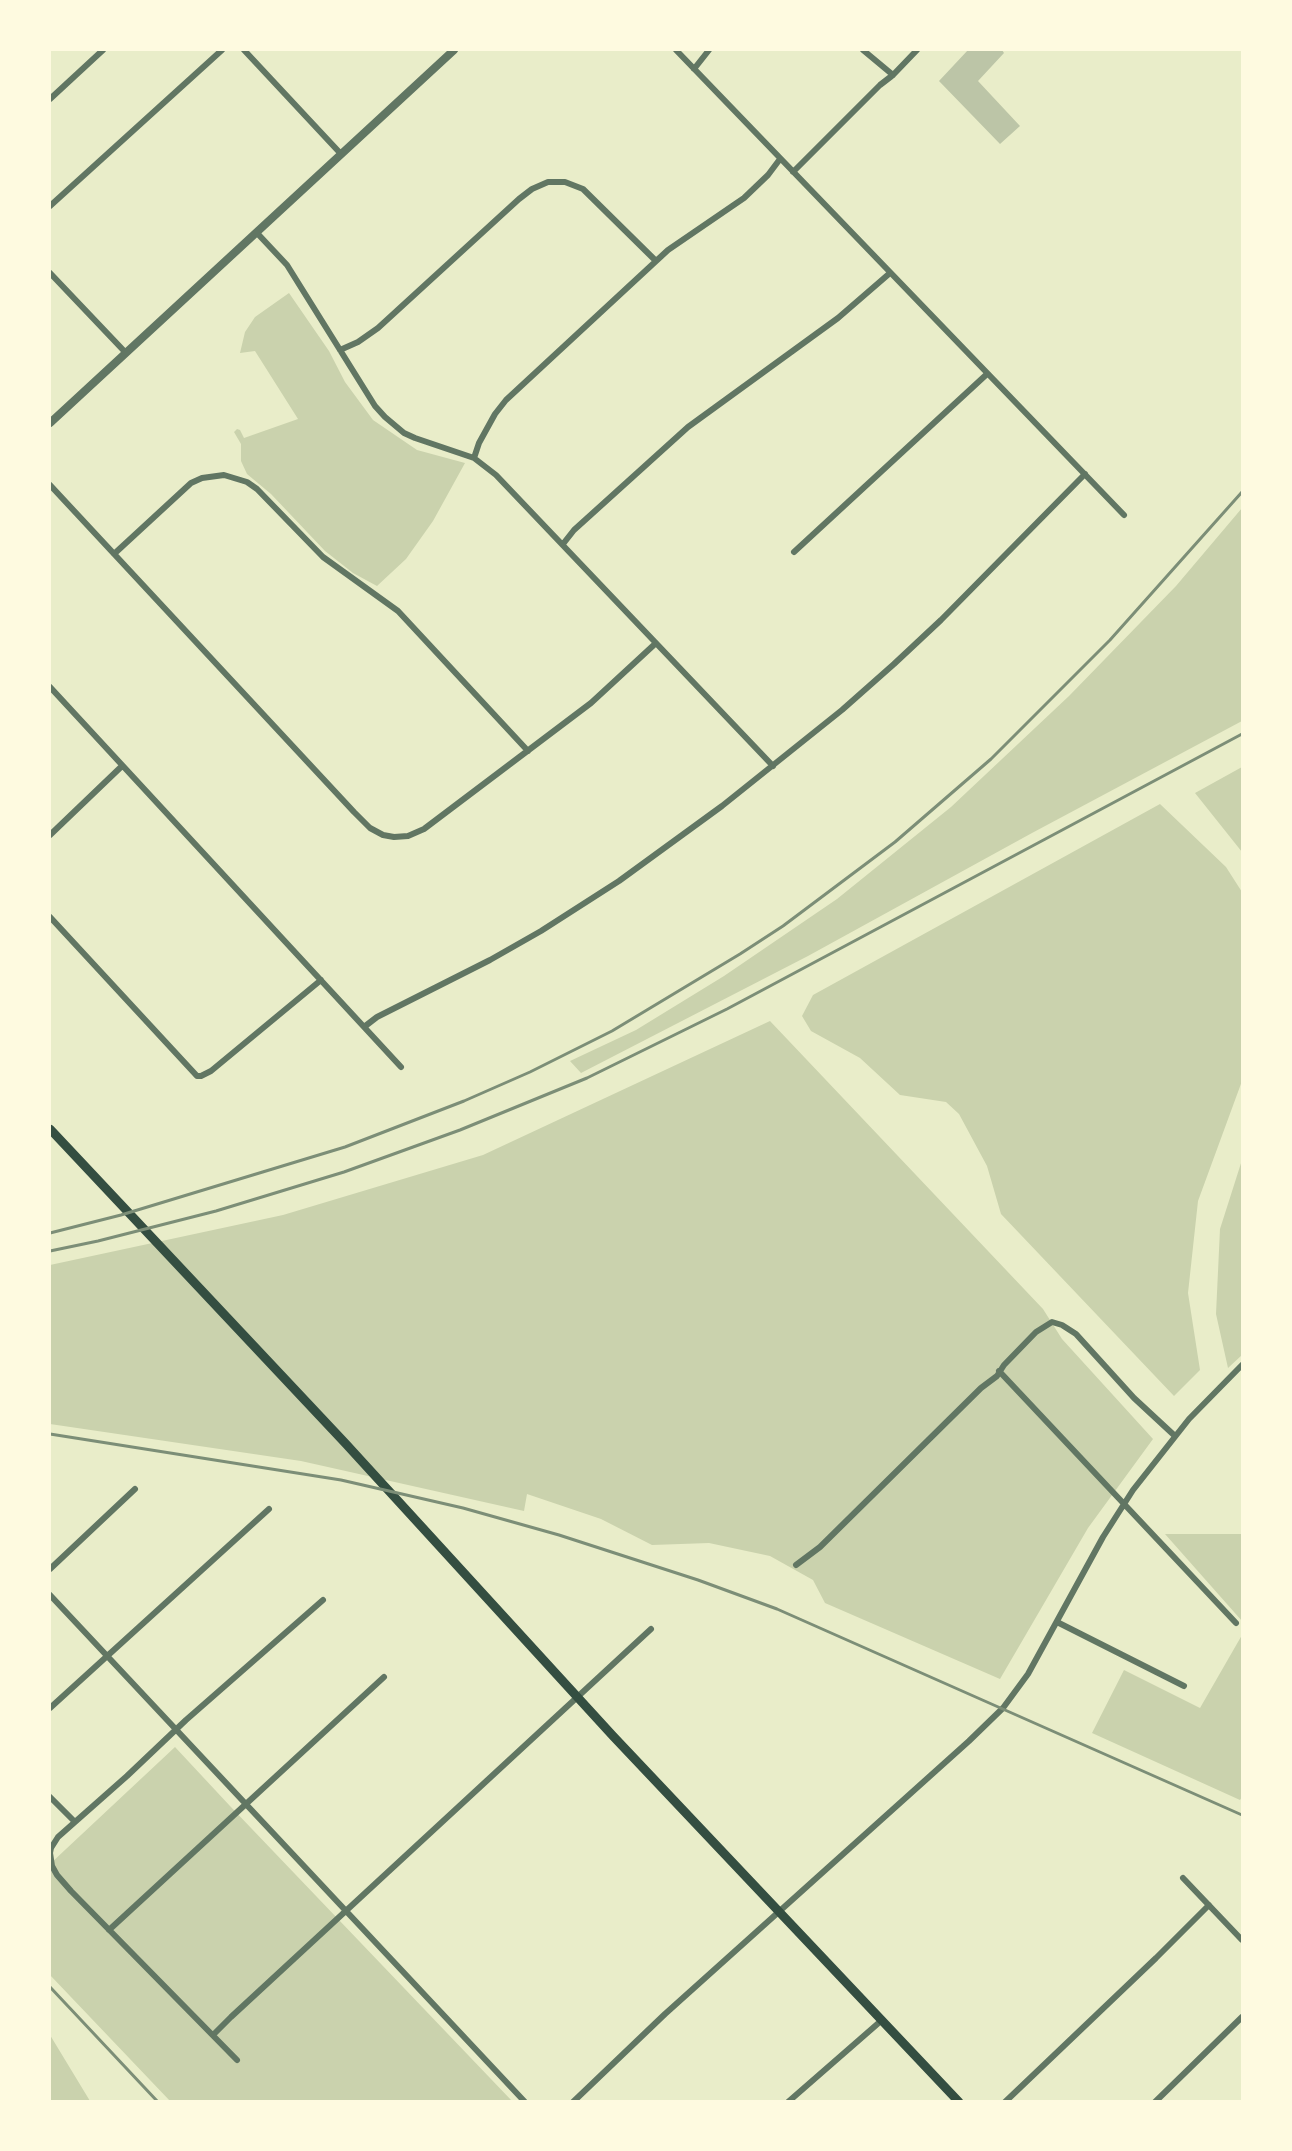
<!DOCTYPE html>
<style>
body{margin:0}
#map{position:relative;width:1292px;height:2151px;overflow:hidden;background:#e9edc9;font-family:"Titillium Web",sans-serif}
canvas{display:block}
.frame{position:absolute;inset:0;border:51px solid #fefae0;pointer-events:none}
</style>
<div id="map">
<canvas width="1292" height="2151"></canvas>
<div class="frame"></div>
</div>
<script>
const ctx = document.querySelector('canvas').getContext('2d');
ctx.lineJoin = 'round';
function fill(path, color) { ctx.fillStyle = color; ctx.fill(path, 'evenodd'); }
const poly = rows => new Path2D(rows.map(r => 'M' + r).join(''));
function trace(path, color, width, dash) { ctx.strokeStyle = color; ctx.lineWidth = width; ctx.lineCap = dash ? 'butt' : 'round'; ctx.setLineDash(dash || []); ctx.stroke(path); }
fill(poly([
 [289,293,329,351,345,382,373,420,417,450,465,463,433,521,406,559,377,586,353,573,325,551,271,494,247,474,241,461,241,444,234,432,237,429,240,430,244,438,298,419,255,351,240,353,245,332,255,317],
 [1242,508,1242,721,1032,833,808,956,581,1073,570,1061,636,1030,724,976,837,899,951,807,1069,696,1176,586],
 [1242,767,1242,852,1195,793],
 [1160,804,1226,867,1242,892,1242,1081,1198,1201,1188,1293,1200,1370,1174,1396,1001,1214,987,1166,959,1114,946,1102,900,1095,860,1058,811,1031,802,1016,813,995],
 [770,1021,1043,1309,1062,1339,1153,1439,1088,1528,1000,1679,825,1603,813,1580,770,1556,709,1543,652,1545,601,1519,527,1494,524,1511,301,1461,50,1424,50,1265,283,1215,483,1155],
 [1242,1160,1242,1355,1228,1368,1216,1314,1220,1229],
 [1165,1534,1242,1534,1242,1621],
 [1242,1635,1242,1797,1240,1800,1092,1733,1124,1670,1200,1708],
 [175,1747,230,1806,512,2101,170,2101,50,1975,50,1864],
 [50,2035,90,2101,50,2101]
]), '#cad2ad');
fill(poly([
 [968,50,1002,50,1004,53,978,81,1020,126,1000,144,939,81]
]), '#bcc5a7');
trace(poly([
 [244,50,341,154],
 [676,50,1124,515],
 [863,50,893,75],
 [694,69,709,50],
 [50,99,103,50],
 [793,172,880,85,893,75,917,50],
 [50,206,222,50],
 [257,233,287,265,375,406,385,417,404,433,415,438,474,458,496,475,773,766],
 [50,273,126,353],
 [340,350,358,342,378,328,519,199,532,189,548,182,565,182,583,189,656,261],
 [474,458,479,443,495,414,506,400,668,250,744,198,768,175,780,159],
 [50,485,354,812,370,828,383,835,394,837,408,836,424,829,591,703,656,643],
 [563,544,574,530,688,427,838,318,890,273],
 [794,552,987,374],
 [114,554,191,483,202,478,224,475,247,482,257,489,323,557,398,611,528,751],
 [50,687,401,1067],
 [50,835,122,766],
 [50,917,197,1076,201,1076,211,1071,321,980],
 [364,1027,377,1017,490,960,541,931,619,881,722,806,842,710,894,664,941,620,1085,474],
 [999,1371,1236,1623],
 [796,1565,820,1547,981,1388,997,1376,1004,1365,1036,1332,1052,1322,1062,1325,1076,1334,1134,1398,1175,1436],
 [50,1569,135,1489],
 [50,1595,525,2102],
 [1057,1622,1184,1686],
 [50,1708,269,1509],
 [50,1797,75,1822],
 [1183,1878,1242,1940],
 [109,1930,384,1677],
 [213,2035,231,2017,651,1629],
 [237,2060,71,1891,57,1875,52,1866,50,1853,51,1848,58,1837,127,1776,186,1720,323,1600],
 [573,2102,665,2014,969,1741,1003,1708,1028,1674,1103,1537,1133,1490,1189,1419,1242,1365],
 [788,2102,882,2020],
 [1005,2102,1156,1958,1209,1905],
 [1155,2102,1242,2017]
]), '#617663', 6);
trace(poly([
 [50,423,454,50]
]), '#617663', 8);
trace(poly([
 [50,1129,346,1444,613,1736,959,2102]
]), '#344e41', 9);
trace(poly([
 [50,1233,121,1215,345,1147,464,1101,530,1072,612,1031,740,954,783,926,895,842,991,759,1110,640,1242,492],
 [50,1251,98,1241,216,1211,344,1172,460,1130,587,1078,727,1009,1242,734],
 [50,1434,341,1480,463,1508,559,1535,698,1580,777,1609,1242,1815],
 [50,1987,158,2102]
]), '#7c8e77', 3);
</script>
